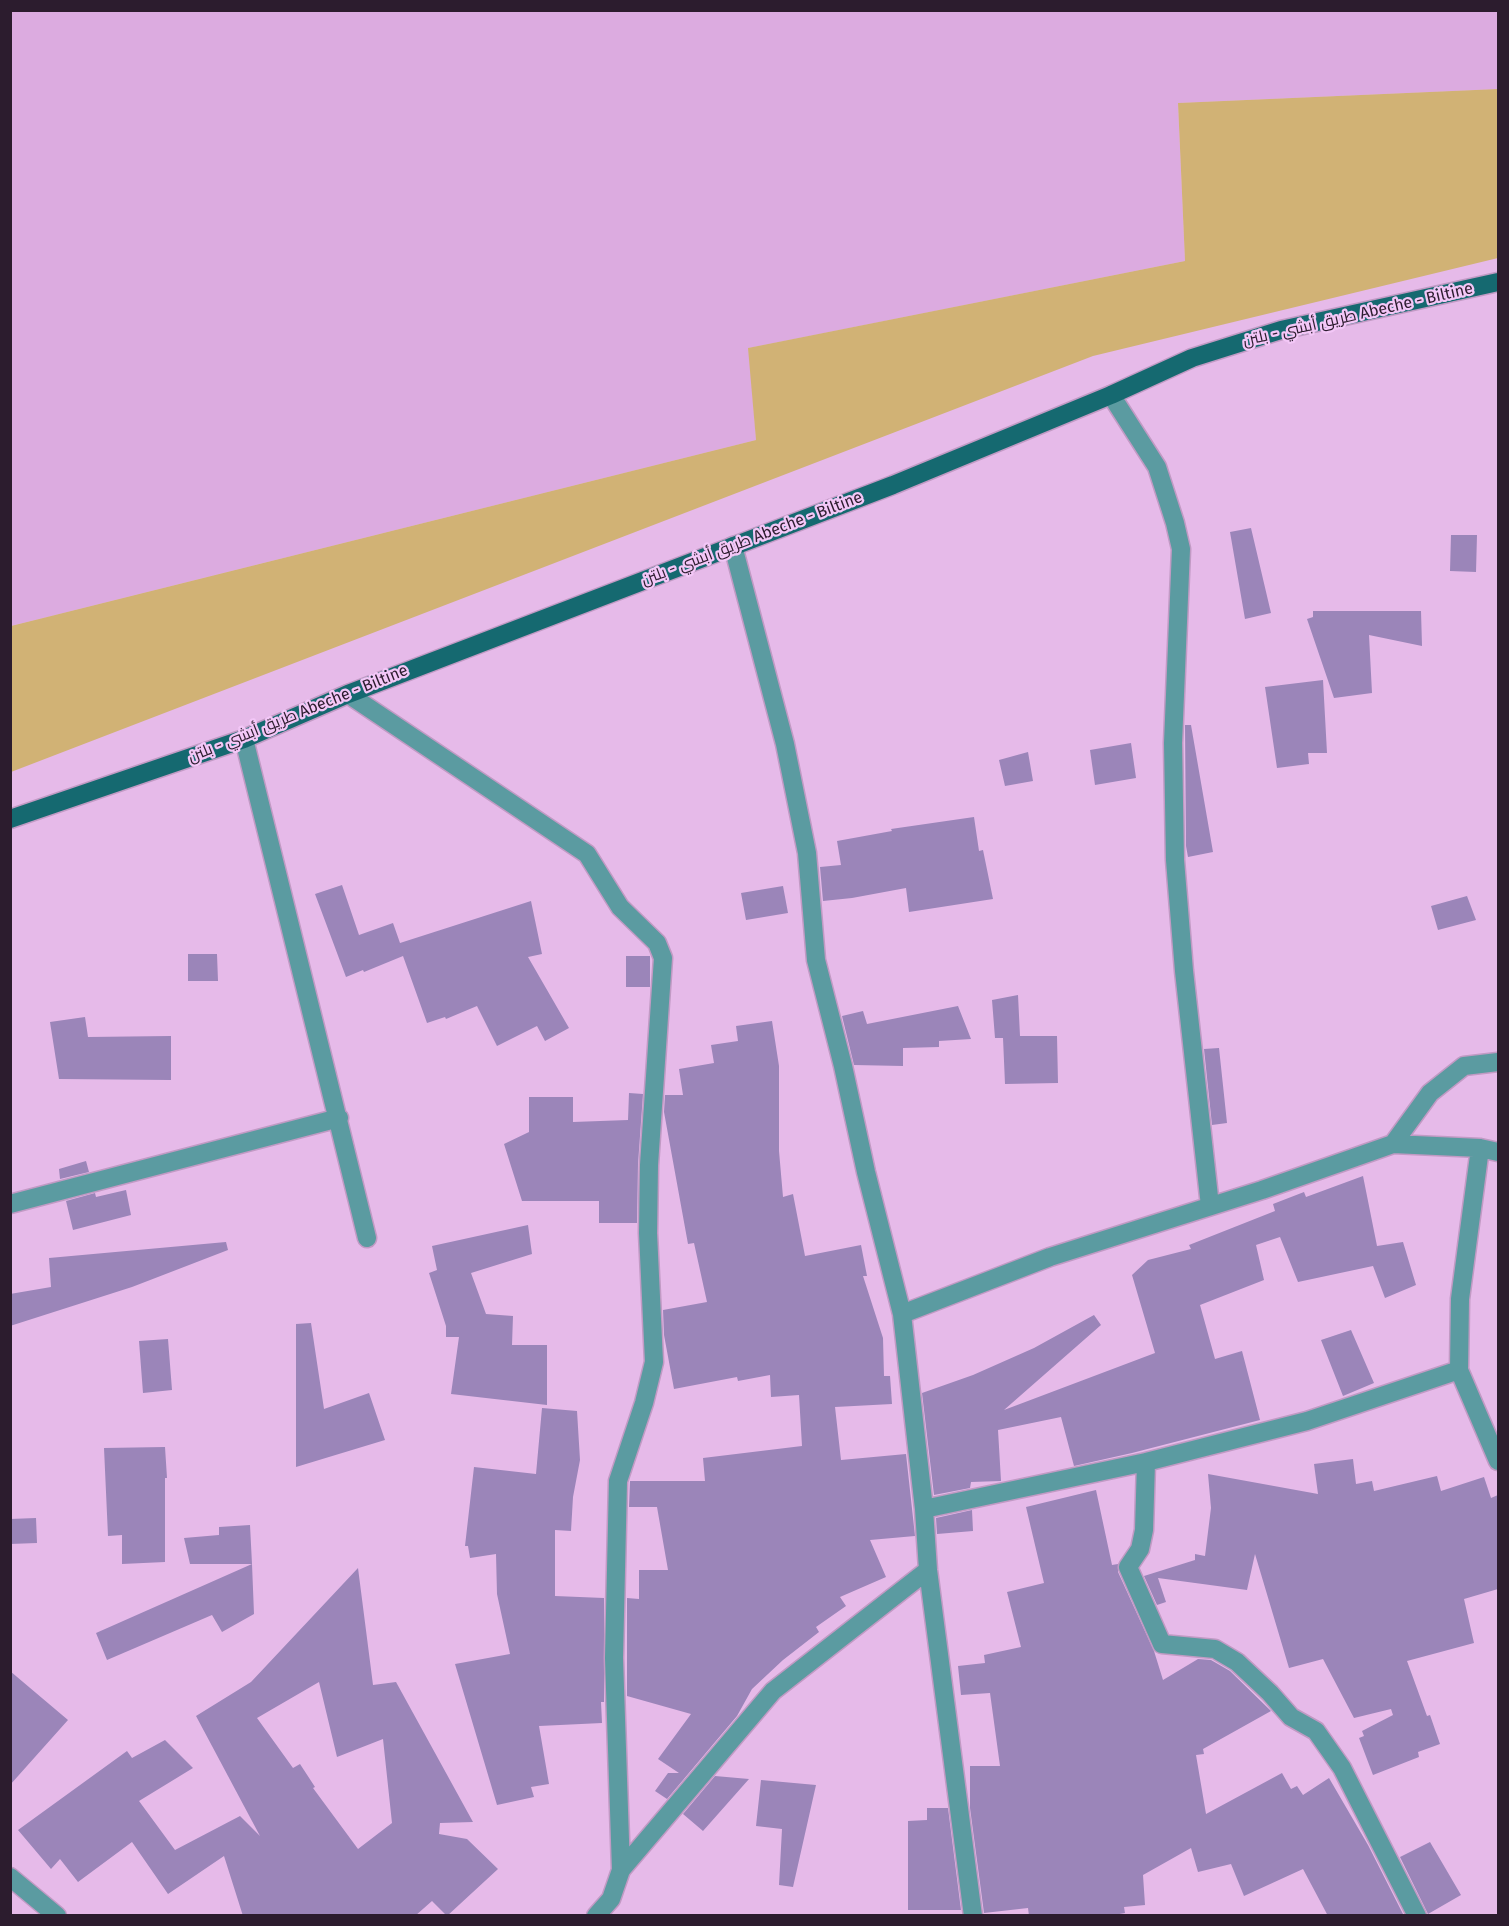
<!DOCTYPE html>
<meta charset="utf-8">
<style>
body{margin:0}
#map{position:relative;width:1509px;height:1926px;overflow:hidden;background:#e6bae9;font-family:"Fira Sans",sans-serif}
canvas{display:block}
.frame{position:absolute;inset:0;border:12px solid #2c1c2e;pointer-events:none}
</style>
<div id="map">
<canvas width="1509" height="1926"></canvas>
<div class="frame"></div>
</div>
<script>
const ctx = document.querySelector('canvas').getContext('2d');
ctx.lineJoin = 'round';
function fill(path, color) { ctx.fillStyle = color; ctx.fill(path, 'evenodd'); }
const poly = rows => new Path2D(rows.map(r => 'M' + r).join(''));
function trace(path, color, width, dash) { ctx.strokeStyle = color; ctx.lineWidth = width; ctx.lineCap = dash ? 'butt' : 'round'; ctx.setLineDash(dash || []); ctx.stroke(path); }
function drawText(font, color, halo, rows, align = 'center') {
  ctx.font = font + ' "Fira Sans",Cairo,sans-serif'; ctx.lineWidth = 4.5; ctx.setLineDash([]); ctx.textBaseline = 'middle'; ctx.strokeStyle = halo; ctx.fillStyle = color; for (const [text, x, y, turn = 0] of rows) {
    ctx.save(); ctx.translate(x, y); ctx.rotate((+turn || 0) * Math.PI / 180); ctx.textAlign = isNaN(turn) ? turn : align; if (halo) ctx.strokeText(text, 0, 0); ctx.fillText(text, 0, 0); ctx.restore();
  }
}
fill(poly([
 [10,11,1498,11,1498,89,1178,103,1185,261,749,348,756,440,11,626]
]), '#dcabe0');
fill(poly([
 [1498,89,1498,258,1093,356,11,772,11,626,756,440,748,348,1185,261,1178,103]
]), '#d1b275');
fill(poly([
 [1251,528,1271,613,1245,619,1230,532],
 [1451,535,1477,535,1476,572,1450,571],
 [1313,611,1421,611,1422,646,1369,635,1372,693,1334,698,1307,619,1313,617],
 [1323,680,1327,753,1308,753,1309,764,1277,768,1265,687],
 [1185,725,1191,725,1213,852,1188,857,1186,846],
 [1131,743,1136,778,1095,785,1090,750],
 [1028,752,1033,781,1005,786,999,760],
 [974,817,979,851,983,850,993,899,909,912,906,888,852,898,823,901,820,867,841,865,837,841,892,831,891,829],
 [342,885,359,935,393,923,400,943,531,901,542,954,528,957,569,1028,545,1041,537,1026,497,1046,477,1006,446,1019,445,1017,427,1023,403,956,364,972,363,970,346,977,315,894],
 [783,886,788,913,746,920,741,893],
 [1467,896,1476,920,1438,930,1431,906],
 [188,954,217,954,218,981,188,981],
 [626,956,650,956,650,987,626,987],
 [1018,995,1020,1036,1057,1036,1058,1083,1005,1084,1003,1038,995,1038,992,1000],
 [958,1006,971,1039,939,1041,939,1047,903,1048,903,1066,854,1065,842,1016,863,1011,867,1024],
 [85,1017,88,1037,171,1036,171,1080,59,1079,50,1022],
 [772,1021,779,1066,779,1151,783,1197,793,1194,805,1256,861,1245,867,1276,863,1276,883,1338,884,1376,890,1376,892,1404,835,1407,841,1460,906,1454,915,1536,870,1540,886,1577,840,1597,846,1606,816,1627,819,1632,783,1660,752,1689,737,1716,667,1799,655,1791,668,1773,679,1773,658,1759,691,1714,627,1696,627,1598,639,1599,639,1570,668,1570,657,1507,629,1507,630,1481,705,1481,703,1458,802,1446,799,1395,771,1397,770,1375,738,1381,737,1377,674,1389,664,1335,663,1310,707,1302,694,1243,688,1244,664,1112,665,1095,683,1095,679,1069,714,1063,711,1045,738,1041,736,1026],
 [1219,1048,1227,1123,1212,1125,1204,1049],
 [629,1093,643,1094,638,1164,637,1223,599,1223,599,1201,522,1201,504,1144,529,1132,529,1097,573,1097,573,1122,628,1120],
 [86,1161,89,1172,60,1179,59,1169],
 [1363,1176,1377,1246,1403,1242,1416,1285,1385,1298,1373,1266,1298,1282,1280,1237,1256,1245,1264,1280,1200,1305,1215,1359,1242,1351,1260,1420,1132,1453,1074,1466,1061,1417,998,1430,1001,1481,971,1482,970,1488,934,1495,922,1393,973,1375,1034,1348,1094,1315,1101,1325,1004,1410,1155,1353,1132,1275,1148,1260,1191,1249,1189,1245,1275,1211,1273,1204,1304,1192,1306,1197],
 [126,1190,131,1215,73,1230,66,1201,95,1193,96,1197],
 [528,1225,532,1254,471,1273,486,1314,513,1316,512,1345,547,1345,547,1405,451,1394,459,1337,446,1337,446,1326,429,1273,437,1270,432,1246],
 [226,1242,228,1250,132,1287,10,1326,10,1294,51,1287,49,1258],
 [311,1323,324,1409,369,1393,385,1440,296,1467,296,1324],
 [1351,1330,1374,1383,1343,1396,1321,1340],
 [168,1339,172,1390,143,1393,139,1341],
 [542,1408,577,1411,580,1460,573,1497,571,1531,555,1530,555,1596,604,1598,604,1702,601,1702,602,1723,539,1726,549,1784,531,1787,534,1797,497,1805,455,1664,510,1654,497,1594,496,1554,470,1558,468,1546,465,1546,474,1467,536,1474],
 [165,1447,167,1478,165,1478,165,1562,122,1564,122,1535,108,1536,104,1448],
 [1353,1459,1356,1484,1372,1481,1374,1491,1437,1476,1441,1491,1484,1477,1491,1498,1498,1495,1498,1589,1464,1599,1474,1643,1407,1661,1427,1716,1430,1715,1440,1744,1418,1752,1419,1757,1373,1775,1359,1738,1364,1736,1362,1731,1393,1715,1391,1709,1354,1718,1323,1659,1289,1668,1255,1554,1247,1590,1158,1578,1166,1602,1157,1605,1144,1576,1195,1560,1195,1554,1205,1556,1211,1508,1208,1474,1318,1494,1314,1464],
 [1096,1490,1112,1565,1118,1564,1118,1572,1154,1651,1163,1680,1198,1659,1211,1660,1230,1671,1271,1711,1203,1749,1204,1754,1196,1755,1206,1814,1282,1773,1291,1789,1297,1786,1303,1795,1329,1778,1368,1845,1404,1916,1328,1916,1303,1869,1244,1896,1231,1864,1198,1872,1191,1848,1143,1875,1145,1905,1124,1907,1125,1913,1108,1916,1029,1916,1028,1908,984,1913,970,1808,970,1766,1000,1766,990,1693,961,1695,958,1666,985,1663,984,1655,1021,1647,1007,1592,1044,1583,1026,1507],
 [972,1510,973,1531,937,1534,936,1518],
 [36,1518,37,1543,10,1544,10,1519],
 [250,1525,252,1564,190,1564,184,1538,219,1535,219,1527],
 [252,1564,254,1614,222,1632,212,1615,107,1660,96,1633],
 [358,1568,373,1685,396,1682,473,1822,440,1823,439,1834,467,1839,498,1869,447,1916,432,1901,415,1916,243,1916,224,1856,168,1894,132,1842,78,1882,60,1859,51,1869,18,1830,127,1751,132,1758,165,1740,193,1768,139,1801,175,1850,240,1816,260,1836,196,1716,251,1682],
 [319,1682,337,1757,383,1739,392,1823,358,1849,313,1788,315,1787,300,1764,293,1768,257,1718],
 [10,1671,68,1720,10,1785],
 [715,1776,749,1779,703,1831,683,1814],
 [761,1780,816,1785,793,1887,779,1885,782,1829,756,1826],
 [927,1808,948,1808,961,1910,908,1910,908,1821,927,1820],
 [1430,1842,1461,1895,1428,1914,1400,1857]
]), '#9b85b9');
const minor = poly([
 [1111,395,1157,467,1175,523,1181,549,1173,743,1175,860,1184,971,1210,1206],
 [733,546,785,744,807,853,816,960,843,1066,866,1172,902,1314,924,1509,928,1570,973,1916],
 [348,694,587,854,620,907,657,943,663,958,649,1165,648,1233,654,1362,644,1403,618,1481,614,1658,621,1870],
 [244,739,367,1238],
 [1393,1144,1430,1093,1464,1066,1498,1062],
 [1480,1148,1460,1299,1459,1370,1498,1461],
 [10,1204,339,1118],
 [902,1314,1050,1257,1262,1190,1393,1144,1480,1148,1498,1152],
 [924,1509,1146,1462],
 [10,1877,57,1916],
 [596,1916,611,1899,621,1870,773,1691,928,1570],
 [1417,1916,1342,1768,1316,1731,1291,1717,1270,1693,1237,1662,1215,1649,1162,1644,1128,1567,1140,1549,1144,1530,1146,1462,1307,1421,1459,1370]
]);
const major = poly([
 [10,819,244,739,348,694,893,485,1111,395,1192,358,1281,330,1498,282]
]);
trace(minor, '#c19ac4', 21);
trace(major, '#c19ac4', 21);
trace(minor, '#5b9ba1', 18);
trace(major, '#156970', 18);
drawText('16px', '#2c1c2e', '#f3c7f7', [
 ["طريق أبشي - بلتن Abeche - Biltine",1358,315,-13],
 ["طريق أبشي - بلتن Abeche - Biltine",752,539,-21],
 ["طريق أبشي - بلتن Abeche - Biltine",298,714,-22]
]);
</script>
